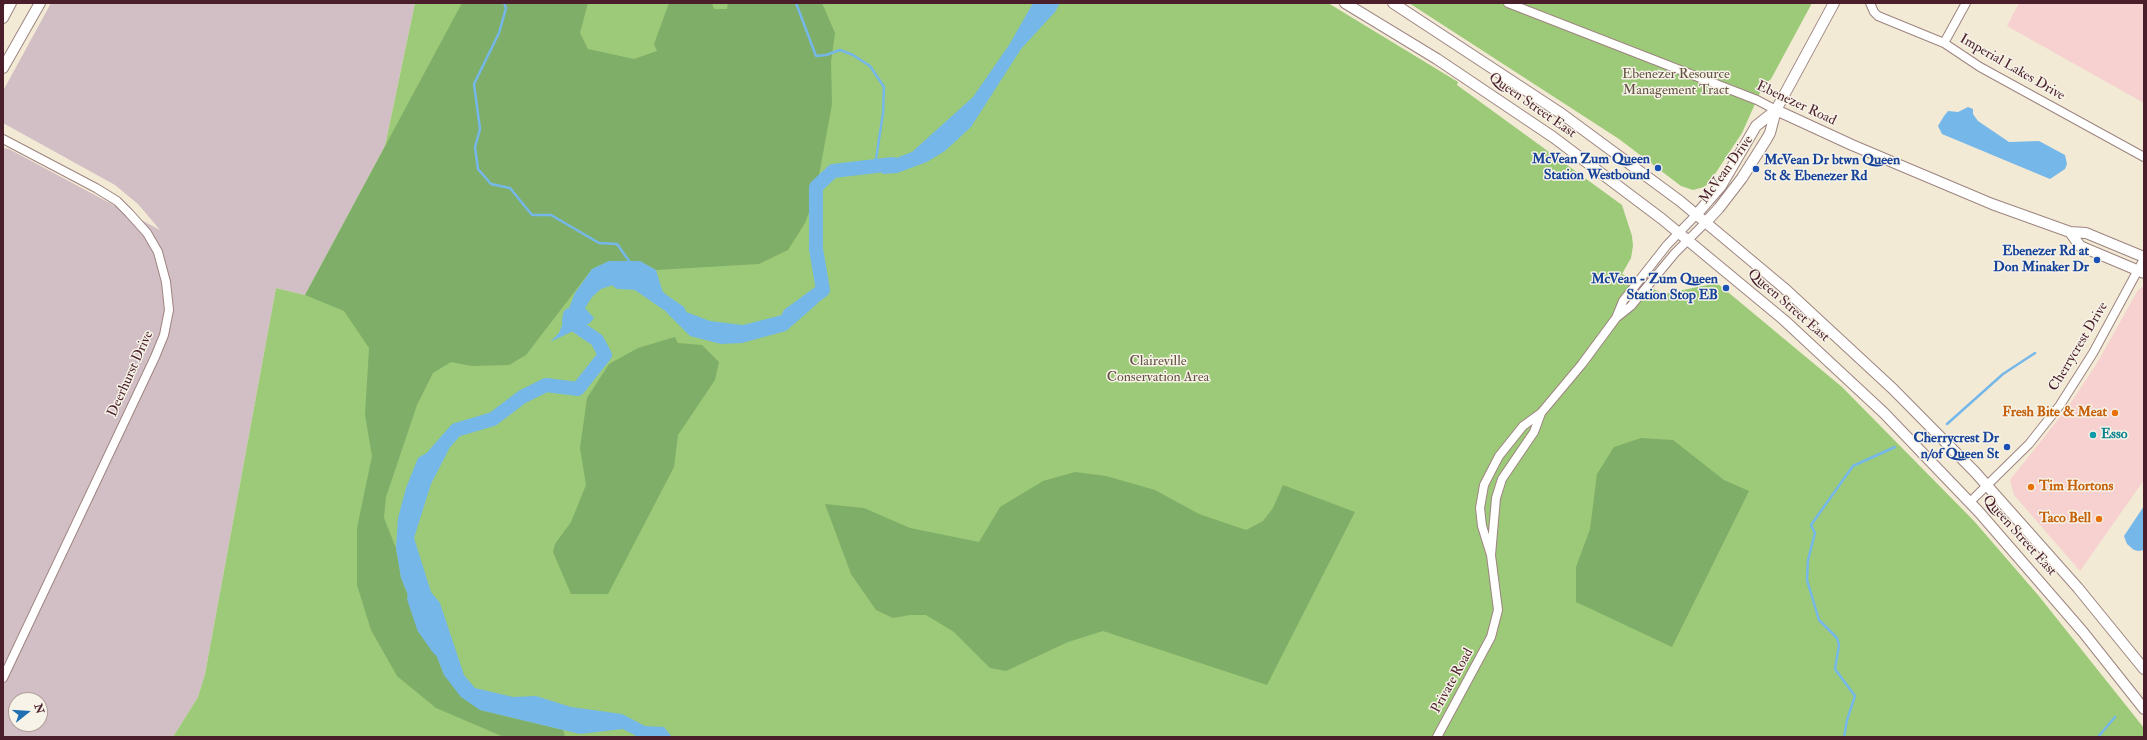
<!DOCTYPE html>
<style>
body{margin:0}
#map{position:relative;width:2147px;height:740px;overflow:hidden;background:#f2ead5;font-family:"IM FELL Double Pica",serif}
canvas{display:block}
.frame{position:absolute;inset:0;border:4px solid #4a1f2b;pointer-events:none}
.north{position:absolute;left:8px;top:692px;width:40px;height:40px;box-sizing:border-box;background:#f7f3e8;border:1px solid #b29e9c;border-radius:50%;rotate:73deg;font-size:11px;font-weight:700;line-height:16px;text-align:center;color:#4a1f2b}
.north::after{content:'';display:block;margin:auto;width:14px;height:18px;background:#1f6fb2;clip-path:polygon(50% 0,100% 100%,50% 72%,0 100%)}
</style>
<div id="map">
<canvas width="2147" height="740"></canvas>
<div class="frame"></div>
<div class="north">N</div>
</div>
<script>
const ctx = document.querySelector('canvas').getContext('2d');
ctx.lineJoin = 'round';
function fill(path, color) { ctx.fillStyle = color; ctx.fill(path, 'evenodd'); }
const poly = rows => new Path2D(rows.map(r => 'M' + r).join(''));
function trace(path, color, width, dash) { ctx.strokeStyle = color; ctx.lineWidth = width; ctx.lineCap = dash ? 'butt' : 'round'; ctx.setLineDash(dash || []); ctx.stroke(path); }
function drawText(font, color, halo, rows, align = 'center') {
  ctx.font = font + ' "IM FELL Double Pica",serif'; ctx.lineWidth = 3; ctx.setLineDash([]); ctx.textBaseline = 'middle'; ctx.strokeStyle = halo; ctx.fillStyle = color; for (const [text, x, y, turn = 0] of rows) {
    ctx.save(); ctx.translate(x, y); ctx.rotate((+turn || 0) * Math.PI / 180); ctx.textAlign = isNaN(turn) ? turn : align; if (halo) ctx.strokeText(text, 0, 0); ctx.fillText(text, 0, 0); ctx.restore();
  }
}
fill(poly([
 [2019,3,2144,3,2144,103,2007,26],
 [2144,286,2144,480,2080,571,2014,495,2010,480,2068,407,2097,363,2138,290]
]), '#f7d0d0');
fill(poly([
 [51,3,415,3,385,146,305,295,276,288,205,674,198,697,173,737,3,737,3,148,9,149,160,230,138,204,115,185,3,123,3,91],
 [16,700,40,700,40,724,16,724]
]), '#d2bec5');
fill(poly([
 [415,3,1328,3,1458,82,1457,85,1622,205,1632,236,1633,246,1631,258,1622,274,1664,294,1717,283,1842,387,1974,521,2038,595,2144,728,2144,737,173,737,198,697,205,674,276,288,305,295,385,146],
 [1409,3,1812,3,1771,79,1763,86,1742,133,1709,183,1704,187,1693,190,1681,186,1619,139]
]), '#9dca78');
fill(poly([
 [462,3,588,3,580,33,588,49,634,59,657,51,654,44,669,3,712,3,714,9,727,9,728,3,822,3,835,33,831,62,832,104,815,197,805,223,788,250,759,264,656,270,640,261,609,261,592,269,526,355,509,365,472,366,451,362,433,373,417,405,386,497,384,518,396,548,401,578,408,595,423,620,444,675,480,710,563,730,565,737,504,737,436,708,397,676,371,630,357,585,357,528,372,456,365,415,369,348,344,311,305,295],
 [675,337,678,343,702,345,719,362,715,380,678,435,674,467,608,594,571,594,553,552,555,544,571,522,586,485,580,448,587,398,609,364,638,348],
 [1641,438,1673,440,1724,480,1749,491,1672,647,1576,602,1576,567,1590,529,1597,474,1614,447],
 [1075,472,1106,476,1155,490,1199,514,1246,530,1263,521,1273,508,1283,485,1355,512,1267,685,1103,631,1068,642,1006,671,990,668,954,632,926,615,910,615,893,618,876,610,851,574,825,504,864,508,910,528,979,542,1000,507,1043,481]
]), '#7eae68');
fill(poly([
 [1033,3,1060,3,1055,12,1021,49,971,127,945,151,927,162,897,173,883,174,875,166,912,152,973,97,1009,45],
 [1968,107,1973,109,1973,114,1978,121,2009,142,2039,141,2065,155,2067,164,2065,169,2050,179,1942,134,1938,126,1944,116,1948,111,1958,112],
 [609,261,640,261,656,270,663,293,639,283,616,284,601,289,592,297,585,308,594,318,590,323,550,342,559,333,575,293,592,269],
 [826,283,827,289,817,304,786,331,742,343,721,344,690,336,667,313,662,301,665,297,681,310,710,321,743,325,782,315,805,303],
 [448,440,449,449,431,484,414,538,431,592,440,603,464,675,475,688,513,697,536,696,571,707,622,714,645,726,664,727,672,737,638,737,623,729,580,734,480,710,461,697,444,675,423,620,408,595,401,578,396,548,398,518,406,488,418,458],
 [2144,506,2144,550,2139,551,2134,550,2127,544,2124,536]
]), '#76b7ea');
trace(poly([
 [504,3,506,8,499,33,474,84,480,129,475,147,478,169,491,184,510,188,532,215,551,215,599,243,617,244,629,261],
 [796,3,816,56,826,55,840,50,853,55,870,66,884,87,883,113,875,166],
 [663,293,665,297],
 [1947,424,2003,374,2035,353],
 [1844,737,1847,720,1855,696,1835,669,1839,645,1837,638,1819,620,1807,580,1808,560,1815,533,1811,525,1853,466,1895,447],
 [2098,737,2115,717]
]), '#76b7ea', 2.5);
trace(poly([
 [619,282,637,283,679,312],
 [789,315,823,290,816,249,816,187,833,171,893,164],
 [434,455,456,430,493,419,522,397,546,385,578,389,605,355,597,340,569,321,570,315],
 [414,598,424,628,439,649]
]), '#76b7ea', 14);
const minor = poly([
 [1508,3,1757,100,1776,110],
 [1870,3,1874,12,1878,16,1944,43,1980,67,2144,157],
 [1944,43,1966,3],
 [3,139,96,188,117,201,129,213,147,233,158,252,166,282,169,310,164,335,155,357,3,678],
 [1616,318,1631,306,1675,253,1706,222],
 [1970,502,2029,444,2060,405,2093,353,2144,259],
 [1491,555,1482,526,1480,508,1484,485,1499,456,1523,426,1541,413,1582,364,1616,318,1623,301,1667,245,1696,215],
 [1437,737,1491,637,1498,610,1491,555,1496,498,1502,479,1534,432,1541,413]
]);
const major = poly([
 [1345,3,1437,59,1553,137,1662,219,1784,320,1884,413,1979,512,2083,632,2144,709],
 [1393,3,1562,114,1680,201,1784,288,1893,389,1975,472,2078,588,2144,669],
 [3,18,11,3],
 [3,68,40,3],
 [1776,110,1852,145,1992,204,2070,232,2086,233,2144,257],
 [1696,215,1721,186,1756,126,1776,110],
 [1706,222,1719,208,1742,178,1766,140,1770,133,1776,110,1834,3],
 [2070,232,2080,246,2144,273]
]);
trace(minor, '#9e8480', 10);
trace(major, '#9e8480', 12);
trace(minor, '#fff', 8);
trace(major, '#fff', 10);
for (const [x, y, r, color] of [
 [1658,168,4,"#1a4fb4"],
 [1756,169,4,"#1a4fb4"],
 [2097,260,4,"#1a4fb4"],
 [1726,288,4,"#1a4fb4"],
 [2115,413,4,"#e8710a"],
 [2093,435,4,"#0f9aa8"],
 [2007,447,4,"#1a4fb4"],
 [2031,487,4,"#e8710a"],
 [2099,519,4,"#e8710a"]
]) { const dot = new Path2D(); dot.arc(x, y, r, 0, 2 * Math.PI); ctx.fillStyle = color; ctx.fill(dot); trace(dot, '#f7f3e8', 1.5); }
drawText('14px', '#4a1f2b', '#f7f3e8', [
 ["Imperial Lakes Drive",2012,68,30],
 ["Ebenezer Road",1796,104,25],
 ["Queen Street East",1532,106,35],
 ["McVean Drive",1727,170,-54],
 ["Queen Street East",1788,306,41],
 ["Cherrycrest Drive",2079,347,-59],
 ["Deerhurst Drive",131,374,-66],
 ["Queen Street East",2019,536,48],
 ["Private Road",1453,681,-61]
]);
drawText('14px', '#635242', '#f7f3e8', [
 ["Ebenezer Resource",1676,75],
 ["Management Tract",1676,91],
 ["Claireville",1158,362],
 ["Conservation Area",1158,378]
]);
drawText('bold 14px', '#164399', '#f7f3e8', [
 ["McVean Zum Queen",1650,160],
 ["Station Westbound",1650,176],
 ["McVean Dr btwn Queen",1764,161,"left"],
 ["St & Ebenezer Rd",1764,177,"left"],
 ["Ebenezer Rd at",2089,252],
 ["Don Minaker Dr",2089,268],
 ["McVean - Zum Queen",1718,280],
 ["Station Stop EB",1718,296],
 ["Cherrycrest Dr",1999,439],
 ["n/of Queen St",1999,455]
], 'right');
drawText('bold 14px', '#c56008', '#f7f3e8', [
 ["Fresh Bite & Meat",2107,413],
 ["Tim Hortons",2039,487,"left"],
 ["Taco Bell",2091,519]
], 'right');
drawText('bold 14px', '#0d838f', '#f7f3e8', [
 ["Esso",2101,435]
], 'left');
</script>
